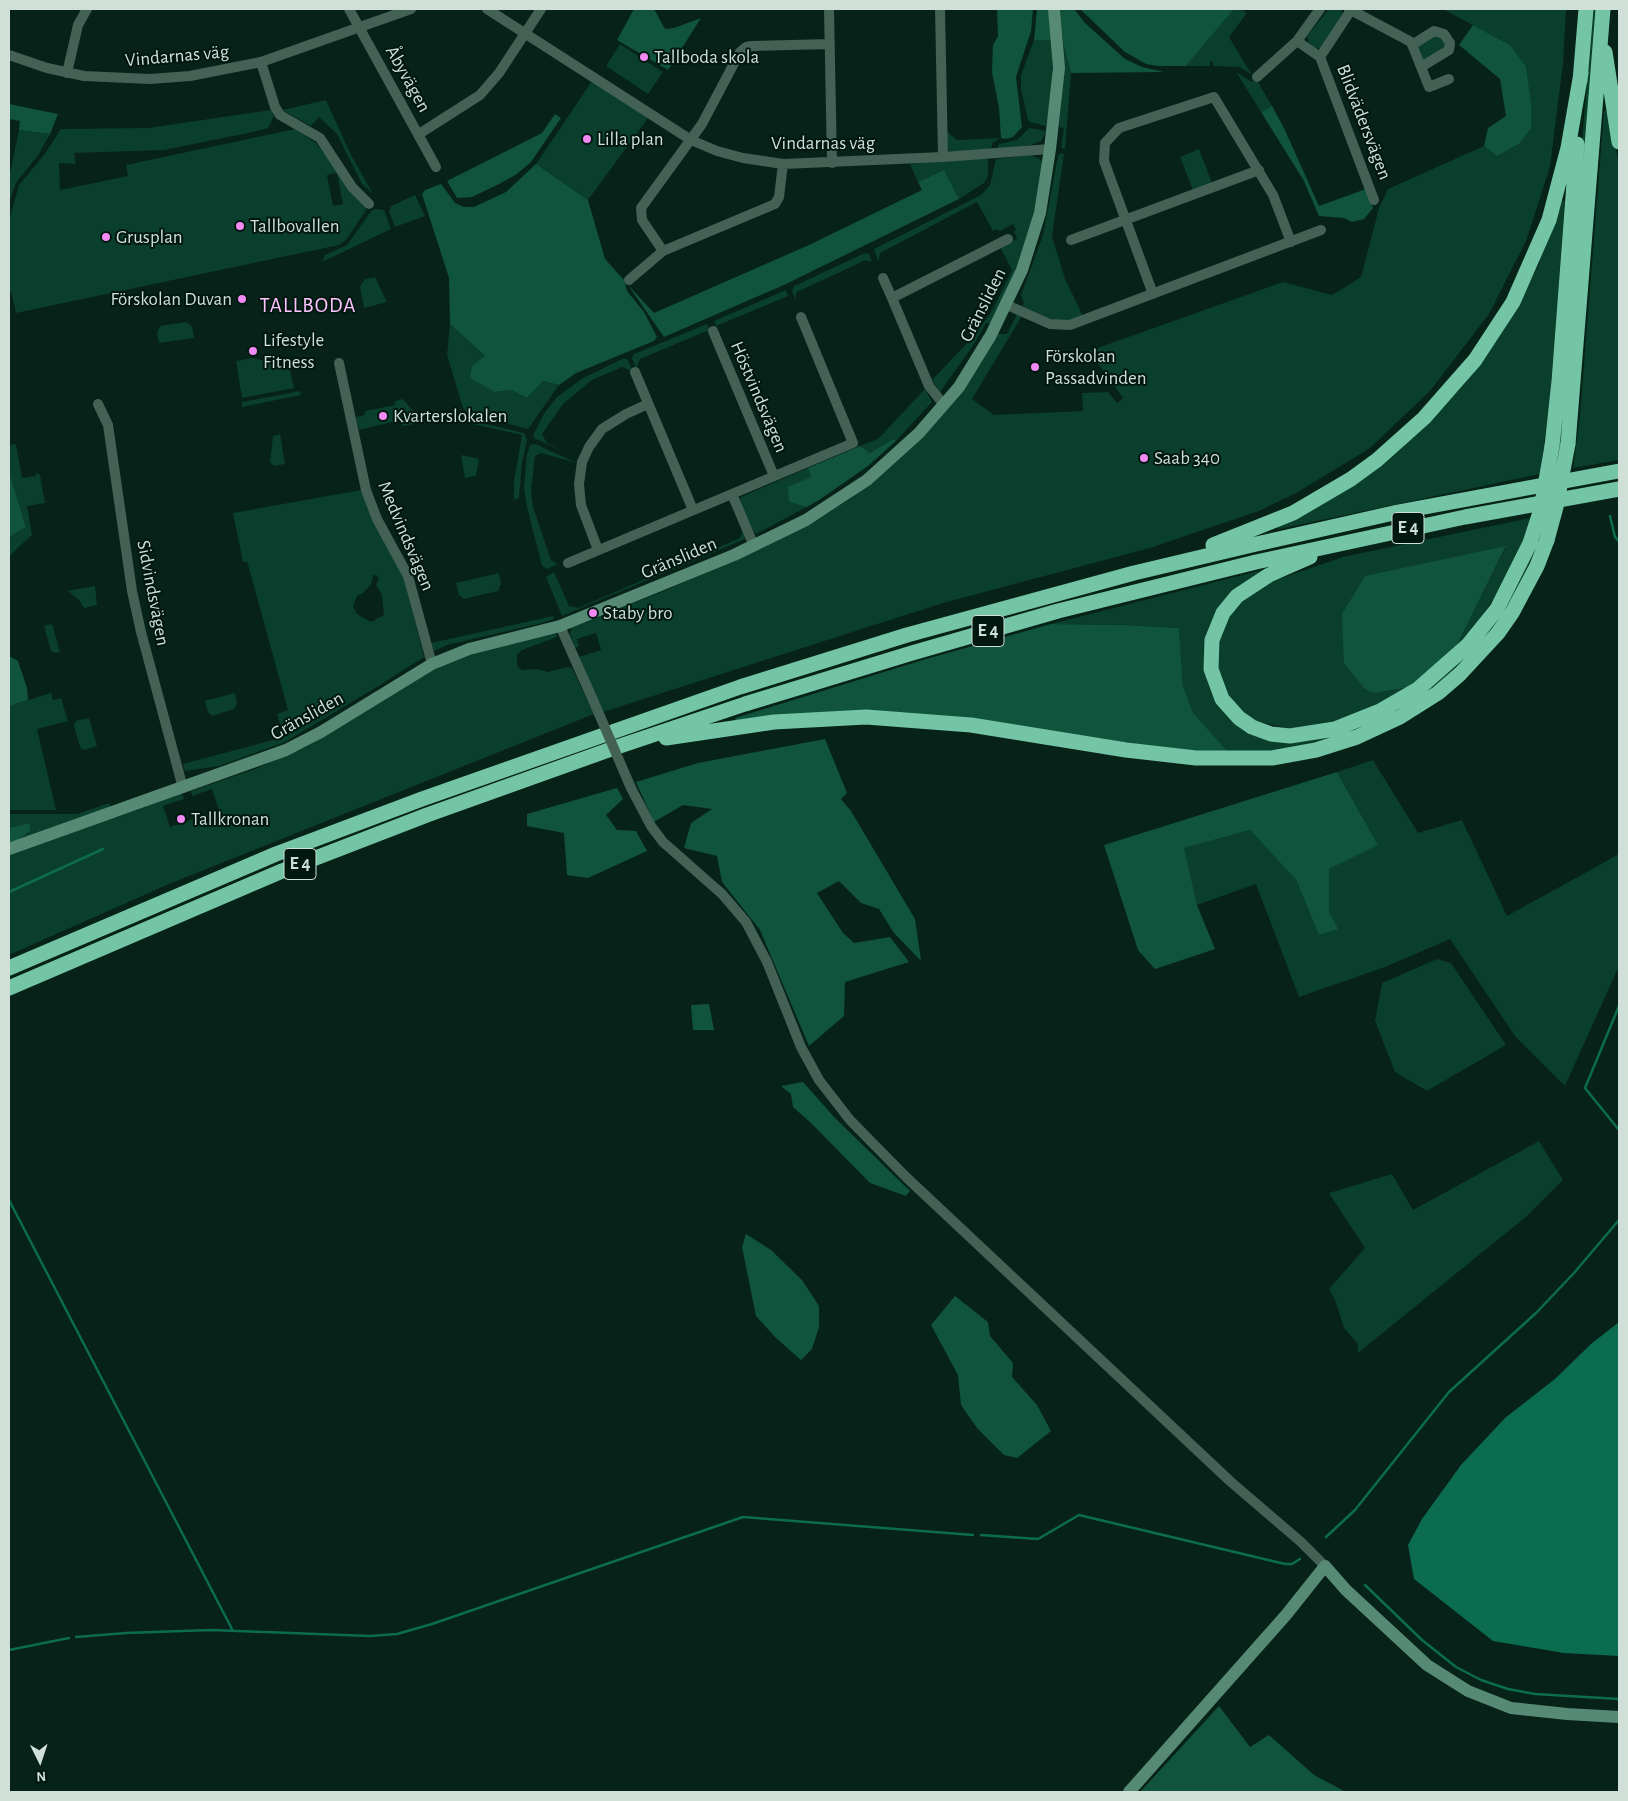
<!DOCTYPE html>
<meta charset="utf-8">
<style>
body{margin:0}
#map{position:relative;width:1628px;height:1801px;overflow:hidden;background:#072218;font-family:"Alegreya Sans",sans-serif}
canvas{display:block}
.frame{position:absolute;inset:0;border:10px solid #d0dfd8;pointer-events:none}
.north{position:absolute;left:15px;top:1736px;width:50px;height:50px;-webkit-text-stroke:4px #011810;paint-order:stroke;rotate:176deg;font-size:14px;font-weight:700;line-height:20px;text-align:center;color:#d0dfd8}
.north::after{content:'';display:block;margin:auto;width:18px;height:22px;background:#d0dfd8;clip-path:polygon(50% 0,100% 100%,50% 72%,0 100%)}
</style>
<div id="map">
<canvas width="1628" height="1801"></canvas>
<div class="frame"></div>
<div class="north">N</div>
</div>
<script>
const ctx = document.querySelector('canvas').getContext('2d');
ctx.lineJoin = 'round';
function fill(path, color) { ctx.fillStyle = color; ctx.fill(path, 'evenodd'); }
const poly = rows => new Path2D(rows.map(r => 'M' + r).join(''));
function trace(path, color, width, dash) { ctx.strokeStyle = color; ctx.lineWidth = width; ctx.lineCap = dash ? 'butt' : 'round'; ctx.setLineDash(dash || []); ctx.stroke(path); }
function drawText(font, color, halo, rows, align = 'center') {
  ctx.font = font + ' "Alegreya Sans",sans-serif'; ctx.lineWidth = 4; ctx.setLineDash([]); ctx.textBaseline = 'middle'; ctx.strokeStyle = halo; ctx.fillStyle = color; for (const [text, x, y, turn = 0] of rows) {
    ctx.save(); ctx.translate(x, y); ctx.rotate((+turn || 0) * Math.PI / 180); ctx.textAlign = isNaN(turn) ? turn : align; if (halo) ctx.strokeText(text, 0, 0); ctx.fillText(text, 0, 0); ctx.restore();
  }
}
fill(poly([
 [1234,9,1241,9,1247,13,1229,37,1252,75,1240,67,1213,66,1213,61,1210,62,1210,66,1186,66],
 [1329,9,1339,9,1342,11,1342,18,1323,47,1316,49,1309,44,1307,36],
 [1443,9,1566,9,1563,64,1550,167,1526,241,1489,314,1430,391,1370,448,1298,492,1259,511,1150,548,943,603,603,712,579,657,601,650,596,633,577,639,579,646,575,648,570,633,572,626,579,625,666,590,762,548,815,521,850,499,916,444,967,383,998,334,1007,334,1017,314,1022,316,972,399,994,415,1083,411,1082,393,1108,392,1117,403,1123,398,1089,351,1283,282,1332,295,1361,277,1379,208,1388,189,1484,146,1497,156,1519,144,1510,45],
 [1593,9,1597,9,1561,445,1557,446],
 [1439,34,1447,45,1428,61,1422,60,1418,49,1419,45,1430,36],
 [1034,40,1053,40,1052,89,1046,126,1030,122,1028,120,1021,89,1021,75],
 [1063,42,1071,73,1065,149,1061,148,1064,128,1059,127,1064,72],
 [620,44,663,72,648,94,606,66],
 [1236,72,1250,81,1258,82,1272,106,1261,112],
 [592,81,648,118,588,200,536,164],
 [326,100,350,153,373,194,362,184,337,134,319,117,311,126,282,110],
 [271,110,274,116,268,128,253,132,164,150,74,153,76,164,59,163,60,190,128,176,126,165,295,129,316,143,366,207,366,210,346,240,339,245,16,313,12,295,9,289,9,221,19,185,44,155,61,129,148,128],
 [337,173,343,204,333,206,327,175],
 [1604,111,1608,111,1619,164,1619,460,1573,468,1580,416],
 [1029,128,1046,131,1041,141,1031,145,997,149,999,144,1017,140],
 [19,130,50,134,39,154,16,183,9,202,9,178],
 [946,131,957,140,1001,138,993,142,991,149,951,152,948,150],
 [1199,149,1212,183,1193,190,1180,157],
 [1061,153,1064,154,1052,236,1065,279,1083,316,1072,320,1056,321,1022,306,1024,303,1021,295,1043,235,1058,156],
 [1031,155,1040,159,1043,165,1039,195,1018,268,992,324,986,323,974,344,940,392,932,380,974,336,992,311,1012,270,1000,247,1017,239,1014,231,1016,230,1013,224,1000,231,997,229,993,231,977,202,880,253,878,261,874,249,981,195,990,185,996,159],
 [988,158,988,176,984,183,959,199,944,170,918,182,910,164],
 [415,195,425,216,395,227,389,212,391,206],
 [1561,200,1565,201,1550,399,1540,474,1279,529,1275,526,1424,427,1463,386,1490,350,1513,314,1538,266],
 [376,209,384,210,391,229,322,262,325,255,347,245,372,210],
 [865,253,869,254,872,262,866,260,797,292,795,299,792,291,794,286],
 [375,277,387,302,364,308,360,287,362,283,365,279],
 [786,290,788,296,716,326,714,321],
 [186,322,192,326,194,338,159,343,157,333,160,326],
 [450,324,485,356,495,392,512,390,527,398,543,381,559,385,528,429,468,413,463,408,447,355],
 [707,324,709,330,640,359,636,369,632,358,634,354],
 [252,358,287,366,290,370,294,388,242,398,236,361],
 [624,358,628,360,634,374,631,375,629,370,622,367,592,380,563,404,542,434,547,443,576,457,534,438,533,435,545,412,557,397,583,378],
 [925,389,932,402,896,441,893,439,870,453,860,446,878,439],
 [300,391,301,395,242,407,242,402],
 [403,399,418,417,419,423,402,426,400,420,359,430,356,417,365,415,365,411,395,405,395,401],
 [440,413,524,433,527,440,522,463,519,498,514,500,514,481,522,435,441,417,424,420,427,416],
 [280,434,285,464,274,466,270,462,273,436],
 [16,444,22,478,35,476,36,473,40,475,45,503,27,506,32,535,9,556,9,537,26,527,9,472,9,445],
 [535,444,577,463,541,453,535,456,531,490,533,507,551,560,558,564,547,569,542,566,526,503,524,487,527,455,530,445],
 [461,455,479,459,476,476,465,478],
 [808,468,811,477,789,502,807,507,756,534,752,529,740,501,741,497],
 [361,490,375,525,404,578,424,657,377,687,285,742,219,766,185,771,183,764,284,737,277,714,288,710,247,561,243,562,233,513],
 [374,574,379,578,376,585,382,595,384,615,371,622,357,614,353,606,357,596,363,593,371,584],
 [1530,518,1522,546,1503,585,1472,630,1455,649,1506,547,1374,693,1406,688,1388,699,1340,721,1289,729,1252,720,1237,706,1225,690,1219,676,1217,659,1219,640,1228,619,1243,600,1270,582,1343,557],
 [743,531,745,539,562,616,546,577,554,572,569,606,578,608,740,538],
 [1540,541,1527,572,1507,609,1494,627,1451,673,1425,694,1375,723,1311,745,1268,752,1229,753,1193,714,1183,686,1179,628,1125,625,1051,624,1266,569,1219,609,1206,637,1205,666,1212,693,1287,743,1310,741,1336,735,1440,679,1536,542],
 [499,573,501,584,498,591,464,599,459,595,456,583],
 [95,586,97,605,84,608,80,601,68,591],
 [553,616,554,619,542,623,447,645,434,651,431,643],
 [52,624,60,652,55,653,51,651,44,626],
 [555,632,557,637,522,650,517,655,517,666,522,670,538,669,548,672,568,667,572,668,594,714,169,884,9,955,9,854,113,814,115,818,146,807,145,804,182,793,184,799,163,806,170,827,219,810,212,789,192,796,191,791,255,769,306,747,431,671,451,662,478,652],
 [51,693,53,700,61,698,68,721,37,729,56,810,9,810,9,706],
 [235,693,237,703,234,709,212,716,208,712,205,701],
 [89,718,97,746,84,750,80,747,74,726,76,721],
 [1373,760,1418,833,1462,820,1507,916,1619,854,1619,966,1565,1086,1515,1036,1450,939,1385,967,1299,997,1256,884,1197,905,1183,848,1250,830,1296,880,1319,935,1337,928,1329,911,1329,868,1378,845,1337,772],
 [109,803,112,810,18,840,30,831,25,824,9,828,9,814,77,814],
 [1437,959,1451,963,1506,1045,1427,1091,1395,1072,1375,1021,1382,983],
 [1539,1141,1563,1180,1527,1216,1358,1353,1358,1344,1344,1328,1335,1300,1329,1289,1365,1248,1329,1193,1392,1174,1413,1210]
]), '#0a3e2d');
fill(poly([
 [634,9,654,9,665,29,674,28,701,18,668,70,617,40],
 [997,9,1033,9,1031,31,1016,77,1022,127,1013,137,1005,139,1001,138,999,108,992,72,993,45,998,36],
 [1037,9,1051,9,1053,40,1034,40],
 [1060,9,1074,9,1085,23,1125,59,1142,67,1164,72,1071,73,1063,42],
 [1080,9,1234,9,1186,66,1158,66,1146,64,1125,52],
 [1473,25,1510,45,1526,67,1531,103,1531,128,1519,144,1497,156,1484,146,1488,128,1506,116,1500,79,1459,45],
 [9,104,58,114,50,134,19,130,20,121,9,119],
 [1272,106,1284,128,1319,206,1366,189,1373,208,1364,219,1352,222,1344,218,1319,216,1304,181,1261,112],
 [555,114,561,118,531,162,517,174,499,184,472,197,457,198,447,181,542,133],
 [536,164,588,200,605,259,624,280,627,291,644,312,657,337,654,341,576,373,559,385,543,381,527,398,512,390,495,392,470,378,472,366,485,356,450,324,449,278,422,194,425,190,441,184,455,203,464,207,474,207,506,192],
 [944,170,959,199,786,284,664,337,628,285,654,313,809,245,922,190,918,182],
 [893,439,896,441,868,466,819,500,807,507,789,502,788,487,811,477,808,468,860,446,870,453],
 [9,472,26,527,9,537],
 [1506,546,1455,649,1433,669,1406,688,1374,693,1365,689,1344,663,1342,614,1365,576],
 [1051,624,1125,625,1179,628,1183,686,1193,713,1229,753,1168,749,982,720,736,721,735,718,926,659],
 [9,656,18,661,27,688,28,700,9,706],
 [825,739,847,793,841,799,851,811,915,919,921,961,894,933,879,909,861,903,839,881,817,893,843,933,854,943,890,937,909,962,845,982,844,1016,809,1046,760,930,722,882,717,856,684,848,691,823,712,809,683,805,654,822,636,782,698,763],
 [1337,772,1378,845,1329,869,1329,911,1338,929,1319,935,1296,880,1250,830,1184,848,1197,905,1215,949,1155,969,1138,950,1104,845],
 [617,788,623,799,606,815,617,830,636,831,647,851,588,878,567,875,564,833,527,826,527,814],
 [25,824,30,824,30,831,18,840,9,844,9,828],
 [709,1004,714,1030,693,1030,691,1005],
 [803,1082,835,1118,910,1191,906,1196,870,1183,811,1123,793,1107,791,1094,781,1086],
 [746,1234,771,1250,802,1280,819,1306,819,1327,812,1349,801,1360,776,1338,756,1316,742,1247],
 [955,1296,988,1322,990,1336,1013,1363,1012,1377,1037,1405,1051,1431,1017,1458,1004,1455,977,1428,961,1405,958,1375,931,1325],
 [1219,1706,1250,1747,1269,1735,1314,1775,1346,1792,1140,1792]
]), '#10543e');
fill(poly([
 [1619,1322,1619,1656,1564,1653,1493,1641,1414,1579,1408,1545,1422,1519,1461,1465,1505,1418,1555,1379,1591,1344]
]), '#0c6c50');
trace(poly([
 [1610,516,1615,537,1619,541],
 [9,892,103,849],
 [1619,1006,1585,1088,1619,1130],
 [9,1200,233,1631],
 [981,1535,1038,1539,1079,1515,1285,1564,1292,1564,1300,1559],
 [1326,1537,1355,1510,1449,1392,1536,1313,1574,1273,1619,1220],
 [1365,1585,1422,1640,1456,1667,1481,1680,1508,1689,1535,1694,1619,1699],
 [76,1637,126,1633,211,1630,370,1636,397,1634,432,1624,743,1517,973,1535],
 [9,1650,69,1638]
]), '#0c6c50', 2.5);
trace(poly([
 [349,9,436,167],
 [487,9,691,140,717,151,743,158,783,164,943,157,1050,149],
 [829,9,832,163],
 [940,9,943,157],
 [1349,9,1411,42,1429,87,1449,79],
 [1297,41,1320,57],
 [1412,45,1434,31,1444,34,1450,43,1449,50,1421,67],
 [9,55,47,68,84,76,150,79,190,76,261,62,411,9],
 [1320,57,1374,200],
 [1320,57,1351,10],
 [261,62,275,107,280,115,320,138,352,187,369,204],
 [67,73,78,25,87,9],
 [1257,77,1297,41,1320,9],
 [419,134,480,95,499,73,541,9],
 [1071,240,1259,170],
 [663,251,642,220,641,208,702,124,740,52,746,47,752,46,830,44],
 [883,278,892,298],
 [629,280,663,251,775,204,779,197,783,164],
 [1153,294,1104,161,1105,143,1119,128,1214,97,1273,195,1291,242],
 [1007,305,1050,324,1070,325,1321,230],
 [713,331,774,476],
 [339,363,366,490,377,519,408,576,432,664],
 [635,372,693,510],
 [98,404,108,425,132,591,141,632,183,788],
 [944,405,929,386,892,298,1008,239],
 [732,494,754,546],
 [598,550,581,505,579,484,582,462,589,447,602,429,626,414,648,404],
 [568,563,853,443,801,317],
 [560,626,593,700],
 [631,788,651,826,663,842,722,894,746,922,767,962,801,1047,819,1080,850,1120,906,1177,1231,1482,1301,1542,1325,1566]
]), '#436255', 10);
trace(poly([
 [9,849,286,750,321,732,432,664,469,649,560,626,734,555,806,520,867,480,919,433,959,387,991,335,1022,270,1040,213,1050,149,1059,68,1054,9],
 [1129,1792,1286,1615,1325,1566,1346,1590,1427,1665,1468,1691,1511,1708,1567,1714,1619,1717]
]), '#578a75', 12);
trace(poly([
 [1605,52,1619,142],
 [1580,81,1586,9],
 [1568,444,1603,9],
 [1552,446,1559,381,1577,144],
 [1213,545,1293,513,1351,479,1377,460,1424,418,1475,360,1513,302,1549,220,1568,148,1581,73],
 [1310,557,1269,575,1237,596,1223,613,1212,640,1211,669,1222,699,1239,718,1252,727,1271,734,1290,736,1335,729,1380,711,1418,689,1468,645,1497,609,1530,543],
 [666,738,774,722,866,717,971,725,1126,750,1196,758,1272,758,1316,750,1357,737,1400,717,1438,693,1460,674,1498,633,1512,613,1537,566,1547,540],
 [9,968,276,854,422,799,740,687,907,635,1134,573,1252,545,1398,512,1619,471],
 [9,988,282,871,427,815,617,747,745,704,912,653,1058,611,1256,562,1465,517,1619,489]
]), '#73c5a5', 15);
trace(poly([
 [593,700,631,788]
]), '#436255', 10);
trace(poly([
 [1547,540,1556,507,1568,444],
 [1530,543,1541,509,1552,446]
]), '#73c5a5', 15);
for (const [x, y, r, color] of [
 [644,57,5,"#f28af3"],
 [587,139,5,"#f28af3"],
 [240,226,5,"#f28af3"],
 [106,237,5,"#f28af3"],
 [242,299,5,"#f28af3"],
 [253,351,5,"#f28af3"],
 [1035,367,5,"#f28af3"],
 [383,416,5,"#f28af3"],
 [1144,458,5,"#f28af3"],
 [593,613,5,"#f28af3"],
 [181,819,5,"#f28af3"]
]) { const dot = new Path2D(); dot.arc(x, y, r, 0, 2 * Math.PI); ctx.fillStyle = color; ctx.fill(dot); trace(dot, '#011810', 2); }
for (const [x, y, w] of [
 [1408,528,32],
 [988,631,32],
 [300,864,32]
]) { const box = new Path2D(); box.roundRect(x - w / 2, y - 15.5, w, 31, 4); ctx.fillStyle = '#011810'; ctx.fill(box); trace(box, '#d0dfd8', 1); }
drawText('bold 18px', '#d0dfd8', null, [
 ["E 4",1408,528],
 ["E 4",988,631],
 ["E 4",300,864]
]);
drawText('19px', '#d0dfd8', '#011810', [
 ["Vindarnas väg",177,56,-5],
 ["Åbyvägen",408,79,61],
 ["Blidvädersvägen",1364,122,69],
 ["Vindarnas väg",823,143],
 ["Gränsliden",983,305,-63],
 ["Höstvindsvägen",759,397,67],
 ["Medvindsvägen",406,536,67],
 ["Gränsliden",679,558,-23],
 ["Sidvindsvägen",153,593,79],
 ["Gränsliden",307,716,-29]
]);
drawText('19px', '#d0dfd8', '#011810', [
 ["Tallboda skola",654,57],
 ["Lilla plan",597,139],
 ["Tallbovallen",250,226],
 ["Grusplan",116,237],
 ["Förskolan Duvan",232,299,"right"],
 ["Lifestyle",263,340],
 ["Fitness",263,362],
 ["Förskolan",1045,356],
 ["Passadvinden",1045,378],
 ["Kvarterslokalen",393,416],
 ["Saab 340",1154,458],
 ["Staby bro",603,613],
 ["Tallkronan",191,819]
], 'left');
ctx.letterSpacing = '1px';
drawText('21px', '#ffc4fe', '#011810', [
 ["TALLBODA",308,306]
]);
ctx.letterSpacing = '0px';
</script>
